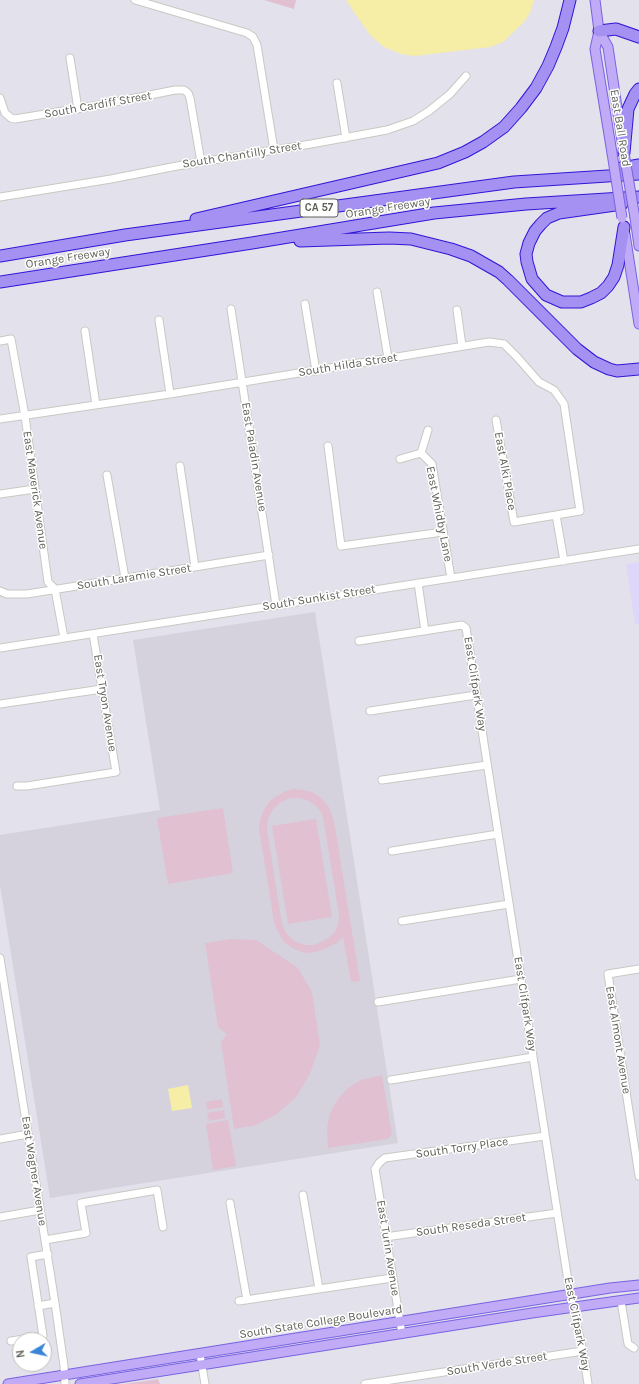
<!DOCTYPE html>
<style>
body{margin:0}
#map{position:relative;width:639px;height:1384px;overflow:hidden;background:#e3e1eb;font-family:Karla,sans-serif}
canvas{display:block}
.north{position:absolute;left:12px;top:1332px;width:40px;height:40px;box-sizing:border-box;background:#fff;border:1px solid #c0c0bd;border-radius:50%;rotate:261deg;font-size:11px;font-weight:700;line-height:16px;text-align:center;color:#61615a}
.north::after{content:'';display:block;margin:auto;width:14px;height:18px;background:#3b85d7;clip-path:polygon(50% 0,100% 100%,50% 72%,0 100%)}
</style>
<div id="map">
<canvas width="639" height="1384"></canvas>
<div class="north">N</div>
</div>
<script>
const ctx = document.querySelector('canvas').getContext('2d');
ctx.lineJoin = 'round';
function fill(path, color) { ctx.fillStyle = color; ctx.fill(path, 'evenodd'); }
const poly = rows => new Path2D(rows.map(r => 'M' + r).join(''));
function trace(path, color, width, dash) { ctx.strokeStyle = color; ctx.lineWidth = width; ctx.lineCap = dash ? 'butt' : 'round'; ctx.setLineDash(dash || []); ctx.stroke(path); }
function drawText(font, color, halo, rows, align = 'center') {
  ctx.font = font + ' Karla,sans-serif'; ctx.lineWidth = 3; ctx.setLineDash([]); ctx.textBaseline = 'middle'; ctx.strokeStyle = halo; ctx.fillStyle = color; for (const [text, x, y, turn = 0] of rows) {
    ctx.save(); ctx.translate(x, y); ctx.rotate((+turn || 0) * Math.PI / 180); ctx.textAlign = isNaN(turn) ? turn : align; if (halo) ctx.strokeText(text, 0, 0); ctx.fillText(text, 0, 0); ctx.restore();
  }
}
fill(poly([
 [639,562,639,624,635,624,626,564]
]), '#dfd7fa');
fill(poly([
 [315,612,398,1143,50,1198,0,885,0,835,160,810,133,640]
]), '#d5d2de');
fill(poly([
 [264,0,296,0,294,9],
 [293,789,304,790,312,792,321,798,329,807,334,821,360,981,351,982,343,937,337,943,327,948,316,952,305,953,294,949,284,942,278,932,274,922,259,829,260,820,264,810,269,802,275,797,286,791],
 [290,798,299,798,309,801,316,806,322,814,324,823,339,915,338,925,334,933,327,939,314,945,305,945,294,941,286,933,282,924,267,829,268,819,273,809,281,802],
 [223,808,233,873,168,884,157,818],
 [316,819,332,917,288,924,272,826],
 [231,939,256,940,298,968,312,992,320,1045,310,1074,296,1097,277,1114,256,1125,234,1129,221,1042,227,1034,218,1027,205,943],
 [382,1075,392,1134,388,1139,328,1148,327,1128,330,1113,338,1099,348,1088,361,1080],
 [222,1099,223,1107,207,1110,206,1102],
 [224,1110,225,1118,209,1121,207,1113],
 [228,1120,236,1166,213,1170,206,1124],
 [158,1379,160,1384,124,1384]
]), '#e1c0d2');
fill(poly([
 [346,0,534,0,530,13,523,23,503,42,490,47,415,56,401,54,384,47,370,35,354,12],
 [188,1085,192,1108,172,1111,168,1089]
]), '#f6eda6');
const minor = poly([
 [135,0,247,33,253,37,257,45,274,150],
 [70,58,78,109],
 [337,83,346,138],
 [0,98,5,113,11,118,15,119,105,104,175,90,184,90,188,93,190,98,201,162],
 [0,197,111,179,177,166,311,144,387,130,413,121,429,111,450,94,466,76],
 [377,292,388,358],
 [305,304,316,371],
 [231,309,276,605],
 [457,310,462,346],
 [159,320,170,394],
 [85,331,96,405],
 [0,341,11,339,25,416,48,582,55,589,64,638],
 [0,419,170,394,489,342,504,344,517,357,539,382,554,390,564,404,580,511,514,522,496,420],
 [328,446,341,546,443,532],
 [421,453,432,464,451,578],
 [400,459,421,453,428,430],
 [180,466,195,567],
 [107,475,125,578],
 [0,494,35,489],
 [556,515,564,561],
 [418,583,425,631],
 [0,591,7,594,27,594,269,555],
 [359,641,462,625,466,628,571,1300,583,1351,588,1384],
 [0,648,639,549],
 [0,704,102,689],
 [370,711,476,695],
 [382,780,487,765],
 [17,786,27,786,116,772,93,634],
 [392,851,498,834],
 [402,921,509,904],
 [0,958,55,1303,64,1366,65,1384],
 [639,969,608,974,639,1176],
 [378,1002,521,979],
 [391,1080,533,1057],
 [0,1139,28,1134],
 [303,1195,319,1289],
 [230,1203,247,1300],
 [0,1217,40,1210],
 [385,1237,557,1213],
 [45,1240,86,1233,81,1203,157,1190,163,1227],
 [239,1301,392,1278],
 [621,1301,628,1344,634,1348],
 [38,1306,55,1303],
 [402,1334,375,1169,379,1163,385,1158,545,1136],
 [11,1341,43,1336,31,1257,48,1254],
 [200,1354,205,1384],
 [365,1384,583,1351]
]);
const major = poly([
 [595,0,599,31,595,49,612,153],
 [599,31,608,47,622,141],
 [635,218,639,246],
 [625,234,639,324],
 [8,1384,610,1288,639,1285],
 [80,1384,532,1313,639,1298]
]);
const highway = poly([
 [599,31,616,29,639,37],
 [624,153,628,109,635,94,639,89],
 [616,169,639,165],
 [622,204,559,213,547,218,541,224,535,231,529,243,526,254,527,262,532,279,546,295,562,302,581,302,591,298,601,293,608,286,614,277,618,265,624,227],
 [196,219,438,163,465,152,483,142,504,127,521,108,536,88,548,66,556,47,563,28,570,0],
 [300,241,389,238,411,239,451,249,471,256,499,272,508,280,577,349,594,362,609,369,617,371,639,369],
 [0,256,125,235,514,182,639,174],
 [0,282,252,243,434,213,526,204,639,197]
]);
trace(minor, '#c8c9c3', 9);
trace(major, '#7863e3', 11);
trace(highway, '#3016d7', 13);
trace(minor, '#fff', 7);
trace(major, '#c1abf7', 9);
trace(highway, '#a491f2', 11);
const majorBridge = poly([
 [612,153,622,218],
 [624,153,635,218]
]);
trace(majorBridge, '#7863e3', 11, []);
trace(majorBridge, '#c1abf7', 9);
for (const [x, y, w] of [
 [319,208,38]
]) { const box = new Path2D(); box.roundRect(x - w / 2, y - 9, w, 18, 3); ctx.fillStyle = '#fff'; ctx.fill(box); trace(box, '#61615a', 1); }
drawText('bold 11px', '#61615a', null, [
 ["CA 57",319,208]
]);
drawText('12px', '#61615a', '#fff', [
 ["South Cardiff Street",98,105,-10],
 ["East Ball Road",620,128,81],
 ["South Chantilly Street",242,155,-9],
 ["Orange Freeway",388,208,-9],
 ["Orange Freeway",68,258,-9],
 ["South Hilda Street",348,365,-9],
 ["East Paladin Avenue",254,457,81],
 ["East Alki Place",505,471,80],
 ["East Maverick Avenue",35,490,82],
 ["East Whidby Lane",439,514,79],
 ["South Laramie Street",134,577,-9],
 ["South Sunkist Street",319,598,-9],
 ["East Clifpark Way",475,684,81],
 ["East Tryon Avenue",105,703,81],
 ["East Clifpark Way",525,1004,81],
 ["East Almont Avenue",618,1040,81],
 ["South Torry Place",462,1148,-8],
 ["East Wagner Avenue",34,1171,81],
 ["South Reseda Street",471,1225,-8],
 ["East Turin Avenue",388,1248,81],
 ["South State College Boulevard",321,1322,-9],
 ["East Clifpark Way",577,1324,79],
 ["South Verde Street",497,1364,-9]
]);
</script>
